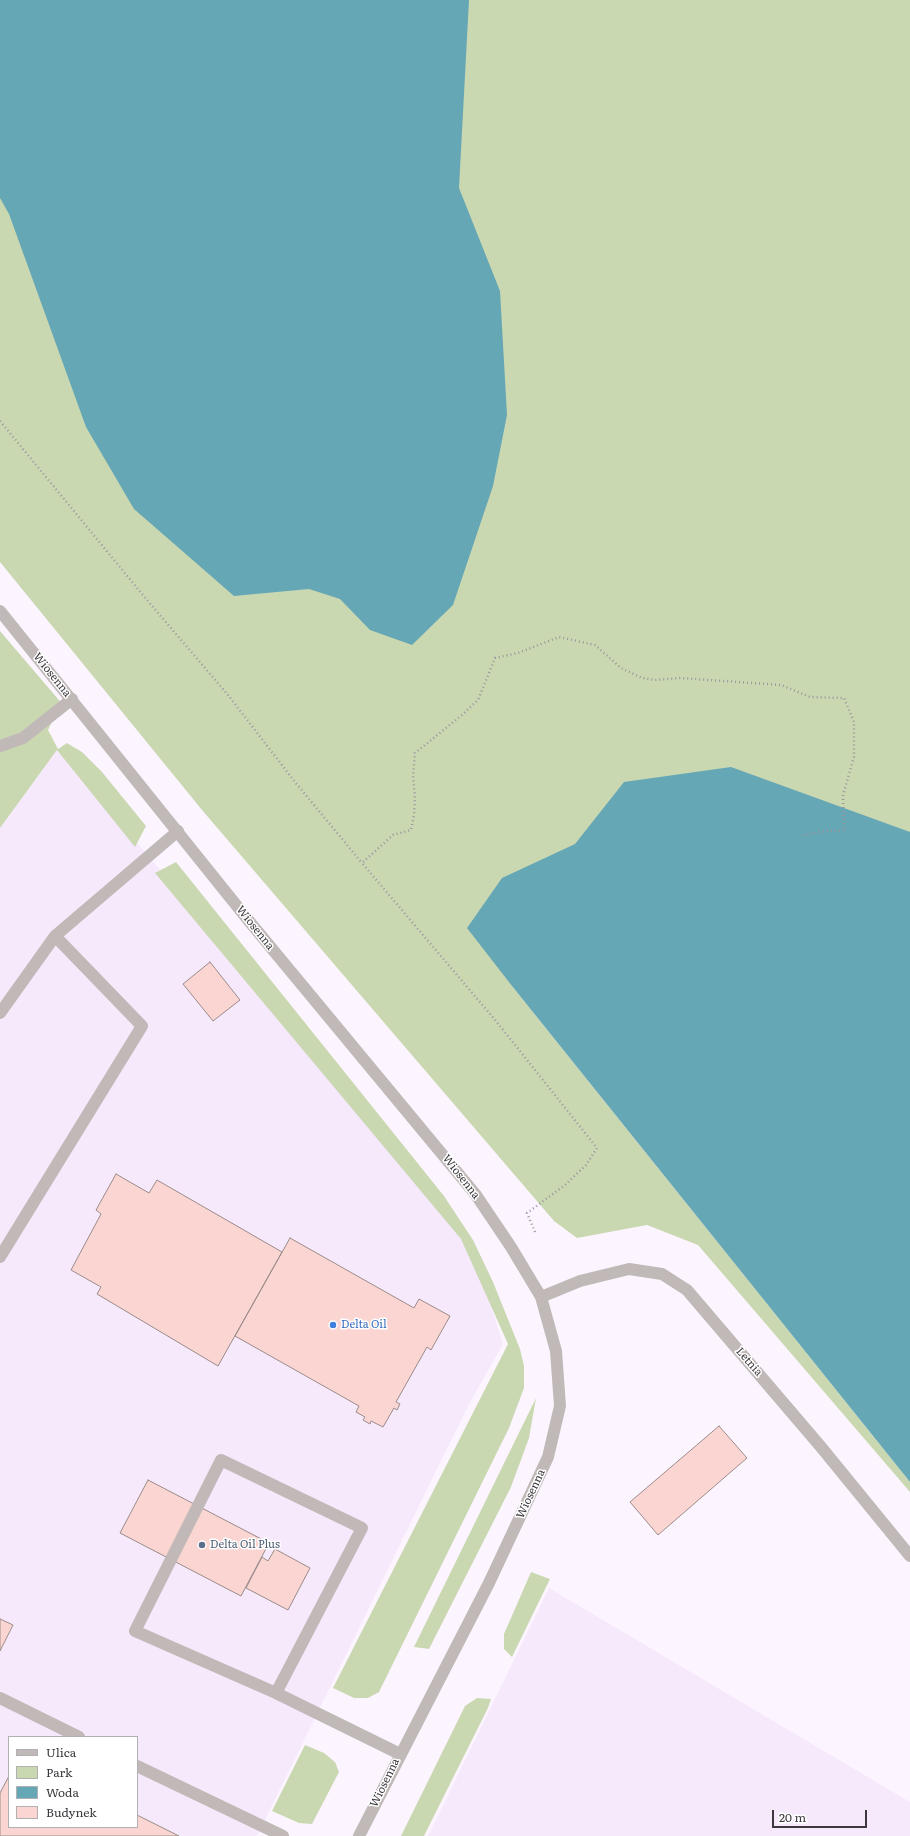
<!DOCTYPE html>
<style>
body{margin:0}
#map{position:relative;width:910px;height:1836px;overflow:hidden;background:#fcf5ff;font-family:Literata,serif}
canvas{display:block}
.legend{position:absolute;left:8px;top:1736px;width:130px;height:92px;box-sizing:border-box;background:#fff;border:1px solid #b1b0b2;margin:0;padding:5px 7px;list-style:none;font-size:12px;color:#3c393e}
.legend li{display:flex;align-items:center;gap:8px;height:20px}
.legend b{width:20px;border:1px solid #b1b0b2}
.scale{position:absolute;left:772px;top:1810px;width:95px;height:18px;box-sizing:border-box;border:2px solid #3c393e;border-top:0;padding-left:5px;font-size:12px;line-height:14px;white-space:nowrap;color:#3c393e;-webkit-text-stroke:3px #fff;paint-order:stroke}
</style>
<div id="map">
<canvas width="910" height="1836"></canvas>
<ul class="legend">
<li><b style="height:5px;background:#c0b9b7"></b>Ulica</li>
<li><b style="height:11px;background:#cad8b2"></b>Park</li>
<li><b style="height:11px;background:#66a7b6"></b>Woda</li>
<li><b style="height:11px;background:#fad5d1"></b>Budynek</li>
</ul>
<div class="scale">20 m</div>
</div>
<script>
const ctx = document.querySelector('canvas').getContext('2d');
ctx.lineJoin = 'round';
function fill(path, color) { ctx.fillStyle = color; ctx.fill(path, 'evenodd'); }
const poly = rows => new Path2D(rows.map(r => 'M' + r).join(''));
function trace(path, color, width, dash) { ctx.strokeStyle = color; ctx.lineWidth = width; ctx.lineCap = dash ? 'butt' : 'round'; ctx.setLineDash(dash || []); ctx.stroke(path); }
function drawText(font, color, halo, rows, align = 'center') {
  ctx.font = font + ' Literata,serif'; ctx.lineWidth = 3; ctx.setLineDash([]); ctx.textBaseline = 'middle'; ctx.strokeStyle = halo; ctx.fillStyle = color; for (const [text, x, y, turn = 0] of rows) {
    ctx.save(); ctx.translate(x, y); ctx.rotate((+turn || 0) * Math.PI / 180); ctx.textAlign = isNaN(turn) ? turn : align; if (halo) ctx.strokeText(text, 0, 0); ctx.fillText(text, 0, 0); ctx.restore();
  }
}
fill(poly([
 [58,749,449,1212,474,1254,503,1344,469,1404,257,1836,0,1836,0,828],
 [9,1737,137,1737,137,1827,9,1827],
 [549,1588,910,1802,910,1836,428,1836]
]), '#f6e9fc');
fill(poly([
 [368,0,910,0,910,847,512,986,910,1482,910,1492,698,1245,647,1225,577,1238,554,1221,202,810,0,562,0,116],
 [0,631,64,706,57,712,48,730,58,749,67,743,82,752,102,772,146,826,135,847,57,750,0,828],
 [176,862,444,1196,473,1240,493,1282,520,1349,524,1366,524,1388,509,1428,379,1692,368,1698,354,1698,333,1688,508,1344,461,1239,155,873],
 [536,1398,529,1438,511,1487,429,1649,414,1647],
 [531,1572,550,1579,512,1657,504,1649,504,1634],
 [477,1698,491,1699,488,1708,424,1836,401,1836,465,1706],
 [305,1745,324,1753,335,1762,339,1772,312,1824,299,1823,272,1811]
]), '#cad8b2');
fill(poly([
 [0,0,469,0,459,188,500,291,507,415,493,486,453,605,412,645,370,630,340,599,309,589,234,596,134,509,86,427,9,214,0,198],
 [731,767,910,832,910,1482,512,986,467,928,502,878,575,844,624,782]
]), '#66a7b6');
const building = poly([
 [210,962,240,1000,213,1021,183,984,210,962],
 [116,1174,149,1193,157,1180,282,1252,218,1366,97,1294,101,1287,71,1270,101,1214,96,1210,116,1174],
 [290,1238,414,1308,419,1299,450,1316,431,1350,427,1347,396,1402,400,1404,397,1410,394,1408,383,1427,371,1421,370,1424,363,1420,365,1417,356,1412,359,1406,235,1336,290,1238],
 [719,1426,747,1458,658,1535,630,1502,719,1426],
 [148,1480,269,1543,241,1596,120,1533,148,1480],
 [275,1549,310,1568,288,1610,246,1588,262,1557,268,1561,275,1549],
 [0,1619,13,1625,0,1651,0,1619],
 [9,1776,9,1827,137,1827,137,1815,179,1836,0,1836,0,1793,9,1776]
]);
fill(building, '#fad5d1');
trace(building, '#9b8c8b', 1);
trace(poly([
 [0,421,147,600,228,695,295,782,362,863],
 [535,1232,527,1213,565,1185,586,1165,597,1148,496,1021,362,863,393,835,411,830,414,815,415,798,413,776,415,753,462,715,478,700,495,658,518,653,559,637,595,645,621,668,642,678,655,680,680,678,781,685,810,697,844,698,854,722,854,757,843,795,844,831,825,831,801,836]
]), '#9b969e', 2.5, [1, 3]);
trace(poly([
 [0,746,23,738,72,699],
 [0,1013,55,936,178,831],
 [0,1257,142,1026,55,936],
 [276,1693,362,1528,221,1460,135,1631,276,1693,400,1754],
 [0,1698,79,1737],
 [137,1766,283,1836]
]), '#c0b9b7', 12);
trace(poly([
 [0,611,249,921,476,1195,511,1247,541,1297,556,1351,560,1406,548,1457,489,1583,359,1836],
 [541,1297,580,1281,629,1269,662,1274,687,1290,821,1447,910,1556]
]), '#c0b9b7', 12);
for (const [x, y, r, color] of [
 [333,1325,4,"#3f7fe0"],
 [202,1545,4,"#5c6f8a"]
]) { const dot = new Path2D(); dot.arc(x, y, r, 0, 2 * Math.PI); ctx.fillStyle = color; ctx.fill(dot); trace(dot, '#fff', 1.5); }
drawText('11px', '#3c393e', '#fff', [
 ["Wiosenna",52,675,51],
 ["Wiosenna",255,928,51],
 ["Wiosenna",461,1177,52],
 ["Letnia",749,1362,49],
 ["Wiosenna",531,1494,-65],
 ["Wiosenna",385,1783,-64]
]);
drawText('11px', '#366cbe', '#fff', [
 ["Delta Oil",341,1325]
], 'left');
drawText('11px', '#4e5e75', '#fff', [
 ["Delta Oil Plus",210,1545]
], 'left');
</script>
